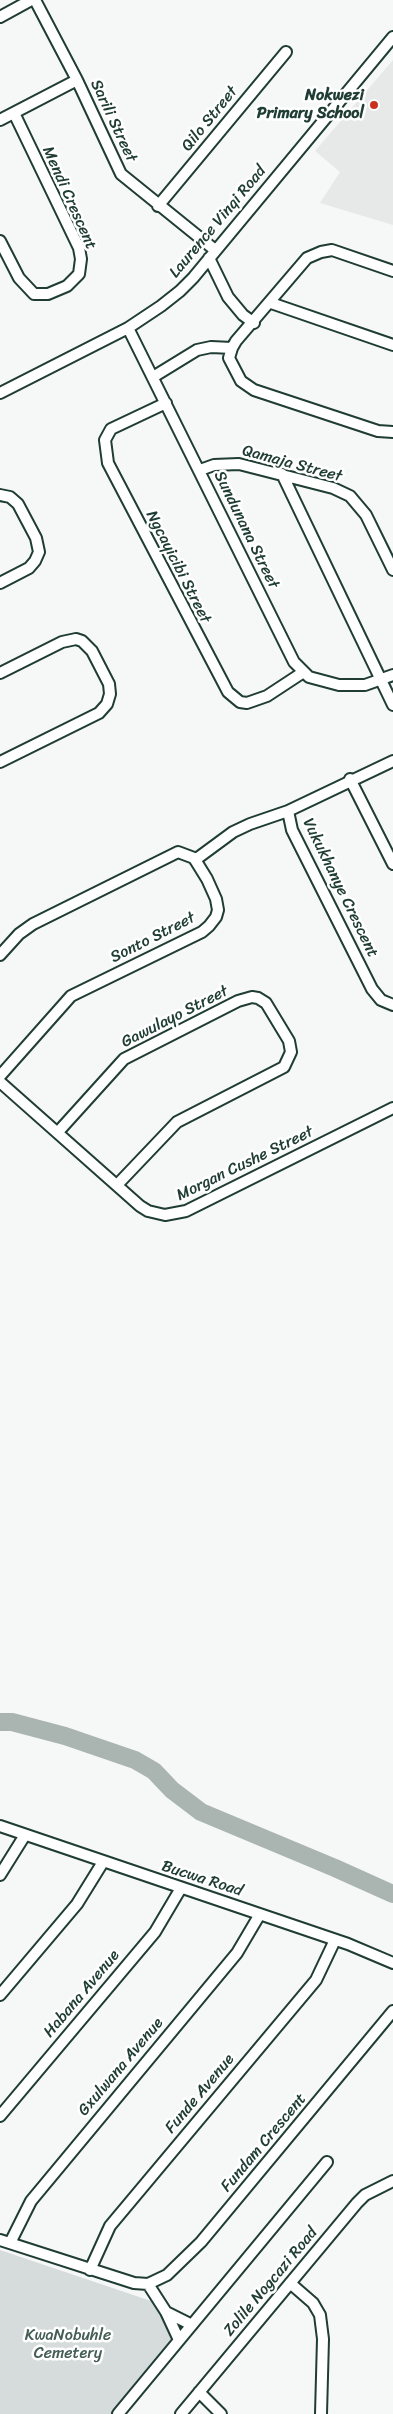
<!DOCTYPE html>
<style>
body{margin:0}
canvas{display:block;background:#f6f7f7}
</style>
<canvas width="393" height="2414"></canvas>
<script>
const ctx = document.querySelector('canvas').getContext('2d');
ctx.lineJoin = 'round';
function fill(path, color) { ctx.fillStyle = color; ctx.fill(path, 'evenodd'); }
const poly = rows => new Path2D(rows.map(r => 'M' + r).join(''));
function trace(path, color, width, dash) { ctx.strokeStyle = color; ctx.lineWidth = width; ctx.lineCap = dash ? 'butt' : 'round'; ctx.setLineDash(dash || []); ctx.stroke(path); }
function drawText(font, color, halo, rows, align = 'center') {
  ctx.font = font + ' Sriracha,sans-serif'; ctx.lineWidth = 5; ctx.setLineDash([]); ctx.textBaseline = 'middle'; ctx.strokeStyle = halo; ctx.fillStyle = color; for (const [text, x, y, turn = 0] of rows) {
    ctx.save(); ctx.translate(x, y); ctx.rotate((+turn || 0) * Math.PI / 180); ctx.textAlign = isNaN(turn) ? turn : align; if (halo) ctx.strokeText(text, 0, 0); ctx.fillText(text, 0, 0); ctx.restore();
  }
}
fill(poly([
 [393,60,393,225,320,203,340,172,315,151]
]), '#e6e9e8');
fill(poly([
 [0,2250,154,2302,175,2340,112,2414,0,2414]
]), '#d6dcdb');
trace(poly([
 [0,1722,12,1722,65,1736,135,1760,154,1771,172,1790,201,1812,335,1868,393,1894]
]), '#aab5b1', 18);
const minor = poly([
 [35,0,77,80,121,174,215,250],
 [0,17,31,0],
 [0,120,77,80],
 [158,206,286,52],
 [0,241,19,278,34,294,48,294,67,286,79,274,81,259,79,248,14,113],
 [209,258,228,297,243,315,254,323],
 [393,271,332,250,321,252,307,258,236,341,232,348,229,358,241,381,254,390,378,431,393,432],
 [271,303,393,345],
 [128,328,294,662,309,677,339,685,365,685,393,675],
 [153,377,197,350,211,347,232,348],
 [0,393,128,328,161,306,180,291,193,278,393,37],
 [166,403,111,429,105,440,108,463,228,692,240,702,247,703,267,696,302,673],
 [200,470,214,465,239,464,333,488,350,496,366,515,393,570],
 [282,474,393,705],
 [0,495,10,497,18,504,36,538,39,552,35,561,29,568,0,583],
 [0,673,62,642,76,639,82,641,92,651,109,684,110,694,107,704,99,713,0,762],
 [393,761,288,811,292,830,372,989,381,1000,393,1005],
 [350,779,393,864],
 [195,860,233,832,250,824,288,811],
 [0,955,19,934,33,924,178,852,194,858,207,879,216,899,218,910,216,917,209,926,202,932,71,996,0,1076],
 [0,1082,140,1206,148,1211,165,1215,186,1211,393,1108],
 [58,1132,124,1059,238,1001,252,997,258,998,266,1003,289,1041,291,1052,284,1067,177,1122,117,1185],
 [0,1826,348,1944,393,1963],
 [0,1875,25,1835],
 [0,1995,77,1904,103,1862],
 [0,2116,155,1932,181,1888],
 [0,2240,134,2283,148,2284,167,2275,201,2242,393,2011],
 [10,2243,31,2201,237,1953,260,1914],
 [90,2270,110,2226,316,1980,335,1940],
 [290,2283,313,2303,320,2315,323,2339,321,2414],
 [148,2284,166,2312,179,2340],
 [166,2312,192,2325],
 [199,2392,221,2414],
 [118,2414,327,2162],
 [181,2414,357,2203,365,2195,393,2181]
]);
trace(minor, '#1f3d34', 14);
trace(minor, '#fff', 10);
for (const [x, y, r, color] of [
 [374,105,5,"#c8321e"]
]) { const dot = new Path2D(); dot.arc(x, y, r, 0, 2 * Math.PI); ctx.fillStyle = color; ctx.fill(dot); trace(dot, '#fff', 2); }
drawText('bold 16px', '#1f3d34', '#fff', [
 ["Nokwezi",364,96],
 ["Primary School",364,114]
], 'right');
drawText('16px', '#1f3d34', '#fff', [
 ["Qilo Street",210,119,-51],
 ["Sarili Street",113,121,65],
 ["Mendi Crescent",69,198,66],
 ["Laurence Vinqi Road",218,222,-50],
 ["Qamaja Street",292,464,15],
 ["Sundunana Street",246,530,64],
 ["Ngcayicibi Street",178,567,63],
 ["Vukukhanye Crescent",340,888,64],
 ["Sonto Street",153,938,-27],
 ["Gawulayo Street",175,1017,-27],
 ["Morgan Cushe Street",245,1164,-26],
 ["Bucwa Road",202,1879,18],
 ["Habana Avenue",82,1994,-50],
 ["Gxulwana Avenue",121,2067,-50],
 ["Funde Avenue",200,2094,-50],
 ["Fundam Crescent",264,2143,-50],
 ["Zolile Nogcazi Road",271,2282,-50]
]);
drawText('16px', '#445d55', '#fff', [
 ["KwaNobuhle",68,2336],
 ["Cemetery",68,2354]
]);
</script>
